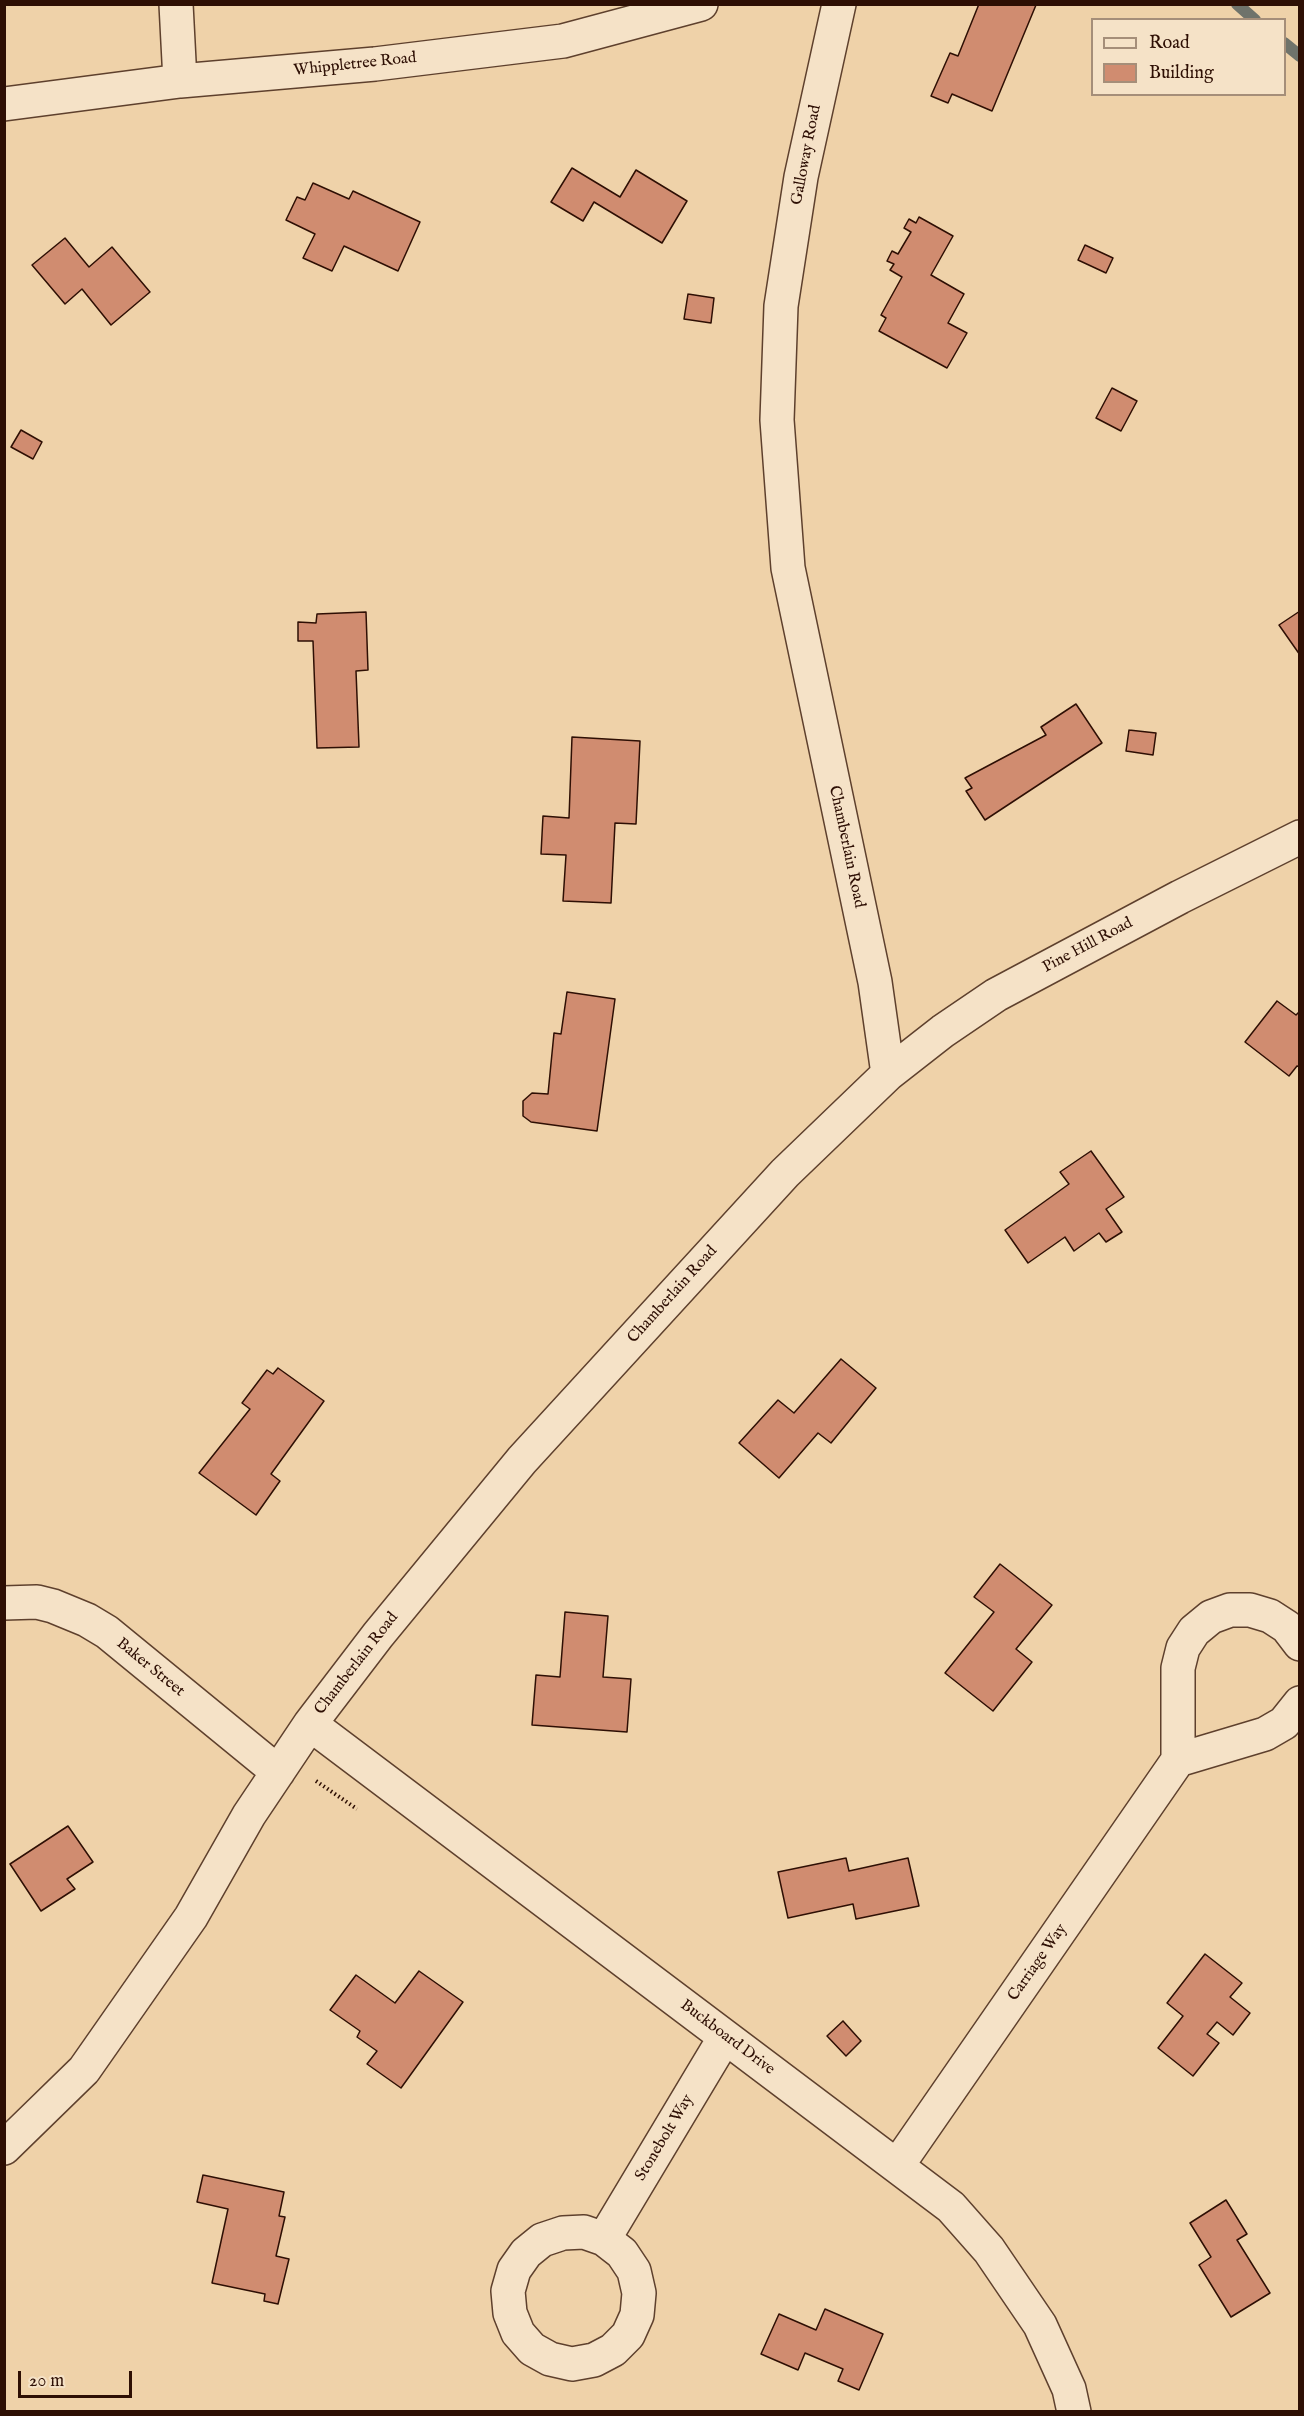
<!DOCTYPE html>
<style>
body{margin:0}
#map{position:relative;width:1304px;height:2416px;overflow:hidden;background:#efd2a9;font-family:"IM FELL English",serif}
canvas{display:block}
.frame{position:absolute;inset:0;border:6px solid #2e0f04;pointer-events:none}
.legend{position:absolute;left:1091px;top:18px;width:195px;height:78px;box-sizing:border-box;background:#f5e2c7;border:2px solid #a58e79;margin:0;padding:8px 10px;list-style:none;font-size:18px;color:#2e0f04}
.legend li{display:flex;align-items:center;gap:12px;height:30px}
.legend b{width:30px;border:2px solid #a58e79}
.scale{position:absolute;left:18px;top:2371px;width:114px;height:27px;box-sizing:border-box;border:3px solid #2e0f04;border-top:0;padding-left:8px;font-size:18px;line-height:21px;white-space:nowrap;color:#2e0f04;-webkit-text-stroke:4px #f5e2c7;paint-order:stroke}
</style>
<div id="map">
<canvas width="1304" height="2416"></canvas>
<div class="frame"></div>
<ul class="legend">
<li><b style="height:8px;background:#f5e2c7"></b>Road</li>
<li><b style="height:16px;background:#d08c70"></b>Building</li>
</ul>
<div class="scale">20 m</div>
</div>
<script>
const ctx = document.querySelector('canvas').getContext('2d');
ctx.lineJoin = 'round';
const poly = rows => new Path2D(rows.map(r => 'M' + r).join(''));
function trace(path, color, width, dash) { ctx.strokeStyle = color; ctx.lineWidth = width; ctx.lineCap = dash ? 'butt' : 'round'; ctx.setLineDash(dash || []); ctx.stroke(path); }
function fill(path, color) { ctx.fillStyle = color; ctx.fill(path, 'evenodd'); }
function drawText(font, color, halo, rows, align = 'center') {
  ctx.font = font + ' "IM FELL English",serif'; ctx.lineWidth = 5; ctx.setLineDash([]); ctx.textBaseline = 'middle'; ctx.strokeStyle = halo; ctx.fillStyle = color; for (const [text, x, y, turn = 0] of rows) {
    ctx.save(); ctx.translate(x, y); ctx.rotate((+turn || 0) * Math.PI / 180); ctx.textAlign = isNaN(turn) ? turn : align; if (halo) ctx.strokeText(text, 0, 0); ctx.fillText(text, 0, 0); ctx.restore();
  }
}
trace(poly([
 [1237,4,1255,20],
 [1284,43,1300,56]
]), '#6f736b', 12);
const building = poly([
 [979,4,1036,5,992,111,952,94,948,103,931,96,950,53,958,56,979,4],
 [572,168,620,197,636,170,687,201,662,243,594,202,583,221,551,202,572,168],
 [313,183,349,199,353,191,420,222,398,271,344,246,332,271,303,258,315,234,286,220,297,197,305,200,313,183],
 [919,217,953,236,931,275,964,294,948,323,967,333,947,368,879,331,886,318,881,315,902,277,890,270,894,264,887,261,892,251,898,254,911,232,904,228,909,219,916,223,919,217],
 [65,238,89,267,112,247,150,292,111,325,82,289,65,304,32,265,65,238],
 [1085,245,1113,258,1106,273,1078,260,1085,245],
 [688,294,714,298,711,323,684,319,688,294],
 [1112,388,1137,401,1121,431,1096,418,1112,388],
 [21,430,42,442,33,459,11,447,21,430],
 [1300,611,1300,655,1279,625,1300,611],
 [366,612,368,670,356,671,359,747,317,748,313,641,298,641,298,622,316,623,317,614,366,612],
 [1076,704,1102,743,985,820,966,791,972,788,965,778,1046,735,1041,727,1076,704],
 [1129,730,1156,733,1153,755,1126,751,1129,730],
 [572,737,640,741,636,824,615,823,611,903,563,901,566,855,541,854,543,816,569,818,572,737],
 [567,992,615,999,597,1131,531,1122,523,1116,523,1101,532,1093,548,1094,554,1033,561,1034,567,992],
 [1277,1001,1296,1015,1300,1011,1300,1067,1297,1066,1289,1076,1245,1042,1277,1001],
 [1091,1151,1124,1197,1106,1209,1122,1232,1106,1242,1099,1233,1074,1251,1065,1237,1028,1263,1005,1230,1069,1184,1060,1172,1091,1151],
 [841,1359,876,1388,831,1443,818,1433,779,1478,739,1443,778,1400,794,1413,841,1359],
 [278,1368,324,1401,271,1474,280,1481,256,1515,199,1473,250,1409,242,1403,267,1370,273,1374,278,1368],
 [1000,1564,1052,1605,1016,1649,1032,1662,993,1711,945,1673,994,1612,974,1597,1000,1564],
 [565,1612,608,1616,603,1677,631,1679,627,1732,532,1725,536,1675,560,1677,565,1612],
 [68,1826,93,1862,67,1879,75,1889,41,1911,10,1864,68,1826],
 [846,1858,849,1871,908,1858,919,1906,856,1919,853,1904,788,1918,778,1872,846,1858],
 [1205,1954,1242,1983,1230,1997,1250,2013,1233,2035,1217,2022,1207,2034,1219,2043,1193,2076,1158,2048,1183,2016,1167,2003,1205,1954],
 [419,1971,463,2002,401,2088,367,2064,377,2051,357,2037,360,2031,330,2010,356,1975,395,2003,419,1971],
 [843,2021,861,2041,846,2056,827,2036,843,2021],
 [203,2175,284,2192,279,2216,285,2217,276,2256,289,2259,278,2304,264,2301,265,2294,212,2283,228,2209,197,2202,203,2175],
 [1226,2200,1247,2234,1237,2240,1270,2293,1231,2317,1199,2265,1211,2257,1190,2223,1226,2200],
 [825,2309,883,2334,859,2390,838,2381,843,2369,805,2353,798,2370,761,2354,779,2314,816,2330,825,2309]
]);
fill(building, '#d08c70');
trace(building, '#2e0f04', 1.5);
const street = poly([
 [176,4,180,81],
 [839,4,801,177,781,306,777,420,788,568,875,982,888,1074],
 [4,104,180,81,375,64,563,41,701,4],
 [4,1603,37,1602,53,1606,87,1620,107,1632,278,1772],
 [310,1724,951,2207,989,2250,1040,2325,1069,2389,1074,2412],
 [1178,1760,1265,1734,1284,1723,1300,1703],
 [4,2148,84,2070,191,1917,249,1815,310,1724,378,1635,522,1460,785,1173,888,1074,943,1031,996,995,1180,897,1300,837],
 [897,2166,1178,1760,1178,1668,1183,1648,1194,1631,1211,1617,1230,1610,1250,1610,1270,1616,1287,1627,1300,1644],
 [604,2239,622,2253,634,2271,639,2293,637,2315,628,2335,613,2350,594,2360,572,2364,550,2359,532,2349,518,2333,510,2313,508,2291,514,2270,526,2253,542,2240,563,2233,584,2232,604,2239,725,2037]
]);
trace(street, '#5e402d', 36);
trace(poly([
 [316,1781,357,1809]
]), '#2e0f04', 4, [1.5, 3]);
trace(street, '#f5e2c7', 33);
drawText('16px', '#2e0f04', '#f5e2c7', [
 ["Whippletree Road",355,65,-6],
 ["Galloway Road",807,155,-79],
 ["Chamberlain Road",846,847,78],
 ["Pine Hill Road",1088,946,-28],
 ["Chamberlain Road",673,1295,-48],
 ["Chamberlain Road",357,1664,-52],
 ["Baker Street",150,1668,39],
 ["Carriage Way",1038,1963,-55],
 ["Buckboard Drive",727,2038,37],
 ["Stonebolt Way",665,2138,-59]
]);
</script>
